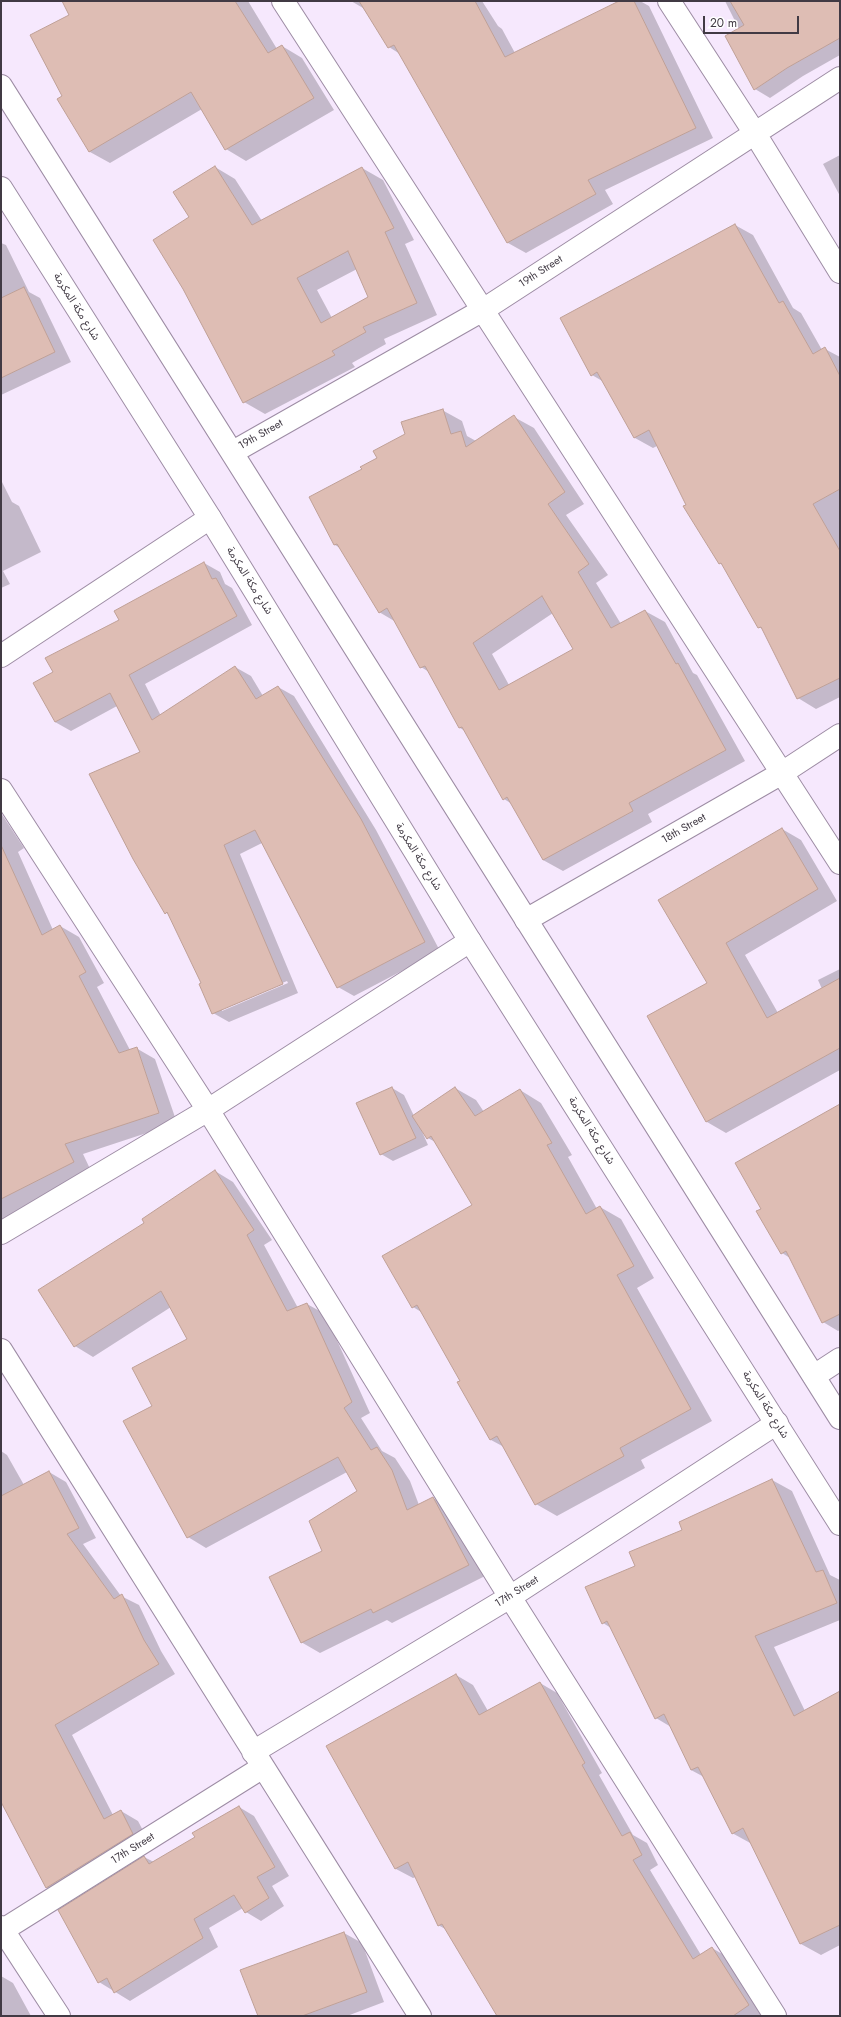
<!DOCTYPE html>
<meta charset="utf-8">
<style>
body{margin:0}
#map{position:relative;width:841px;height:2017px;overflow:hidden;background:#f6e8fd;font-family:Jost,sans-serif}
canvas{display:block}
.frame{position:absolute;inset:0;border:2px solid #413a44;pointer-events:none}
.scale{position:absolute;left:703px;top:16px;width:96px;height:18px;box-sizing:border-box;border:2px solid #413a44;border-top:0;padding-left:5px;font-size:12px;line-height:14px;white-space:nowrap;color:#413a44;-webkit-text-stroke:3px #fff;paint-order:stroke}
</style>
<div id="map">
<canvas width="841" height="2017"></canvas>
<div class="frame"></div>
<div class="scale">20 m</div>
</div>
<script>
const ctx = document.querySelector('canvas').getContext('2d');
ctx.lineJoin = 'round';
function fill(path, color) { ctx.fillStyle = color; ctx.fill(path, 'evenodd'); }
const poly = rows => new Path2D(rows.map(r => 'M' + r).join(''));
function trace(path, color, width, dash) { ctx.strokeStyle = color; ctx.lineWidth = width; ctx.lineCap = dash ? 'butt' : 'round'; ctx.setLineDash(dash || []); ctx.stroke(path); }
function drawText(font, color, halo, rows, align = 'center') {
  ctx.font = font + ' Jost,"Noto Sans Arabic",sans-serif'; ctx.lineWidth = 3; ctx.setLineDash([]); ctx.textBaseline = 'middle'; ctx.strokeStyle = halo; ctx.fillStyle = color; for (const [text, x, y, turn = 0] of rows) {
    ctx.save(); ctx.translate(x, y); ctx.rotate((+turn || 0) * Math.PI / 180); ctx.textAlign = isNaN(turn) ? turn : align; if (halo) ctx.strokeText(text, 0, 0); ctx.fillText(text, 0, 0); ctx.restore();
  }
}
fill(poly([
 [70,1,248,1,277,49,282,46,302,58,334,110,246,161,226,149,202,109,110,163,90,152,63,96,70,15],
 [351,1,482,1,498,26,502,29,515,53,621,1,640,1,649,6,713,138,605,190,613,204,526,253,508,243,400,54,389,47,363,8],
 [725,1,840,1,840,55,803,76,770,98,755,89,726,36,739,29],
 [840,155,840,196,823,164],
 [215,167,235,179,262,221,362,168,383,180,414,240,405,244,437,315,384,339,386,344,352,363,355,367,265,414,244,402,190,217],
 [357,269,369,297,332,318,317,290],
 [735,225,753,235,793,308,801,313,822,350,825,349,840,357,840,697,816,709,798,698,764,630,759,627,723,565,720,563,687,505,657,446,653,448,635,438,604,382,592,375],
 [1,243,6,245,29,292,40,298,71,362,1,395],
 [442,410,462,421,467,436,476,441,514,417,534,428,584,504,566,515,608,575,596,583,621,624,645,611,665,622,693,673,697,675,745,761,648,814,652,822,563,871,543,860,512,804,504,799,465,731,460,728,429,672,421,667,396,622,379,612,340,548,335,545,363,469,406,435],
 [553,613,575,650,509,685,492,654],
 [1,480,12,502,19,506,41,552,3,571,10,584,1,588],
 [204,563,220,572,225,584,232,588,252,625,145,684,161,716,235,667,251,676,263,696,278,687,294,696,376,830,440,951,354,996,338,987,262,843,240,854,298,993,229,1022,213,1013,202,984,170,915,166,913,141,752,117,706,71,731,55,722,54,673,120,620],
 [287,981,288,983,222,1011,222,1009],
 [1,813,24,848,18,852,53,930,60,926,79,937,104,983,97,987,130,1050,136,1048,155,1059,177,1123,83,1154,92,1173,2,1219],
 [782,829,801,840,837,901,745,955,778,1013,822,989,818,980,840,969,840,1070,726,1133,707,1122,709,983,660,900],
 [392,1088,404,1095,414,1116,455,1088,476,1100,484,1112,520,1090,541,1103,572,1155,568,1157,597,1209,600,1207,621,1219,654,1278,637,1288,712,1421,641,1460,645,1468,557,1516,536,1504,504,1447,491,1440,459,1382,461,1381,423,1313,413,1307,473,1205,437,1143,428,1138,420,1127,428,1145,393,1161,381,1154],
 [840,1104,840,1330,838,1331,823,1322,790,1258,782,1253,762,1209],
 [215,1171,233,1182,272,1240,264,1245,298,1308,307,1304,325,1314,370,1413,361,1418,382,1451,395,1458,410,1481,419,1505,433,1498,451,1508,487,1575,392,1623,387,1620,320,1653,301,1642,324,1552,359,1492,347,1472,206,1548,188,1537,154,1406,188,1339,171,1307,93,1357,75,1346,146,1223],
 [1,1451,7,1455,24,1485,49,1472,66,1482,96,1538,83,1544,121,1596,139,1605,161,1651,175,1674,72,1735,113,1815,121,1811,138,1821,150,1844,63,1898,47,1888,1,1799],
 [772,1480,792,1491,830,1575,840,1580,840,1620,774,1647,805,1711,840,1692,840,1945,821,1955,801,1944,752,1844,732,1833,704,1777,691,1770,671,1727,656,1718,611,1628,603,1623,636,1566,684,1530],
 [456,1675,473,1685,488,1711,540,1683,557,1693,602,1773,599,1775,633,1835,647,1843,658,1865,650,1870,701,1955,712,1948,729,1958,765,2016,498,2016,447,1930,438,1925,416,1877,413,1878,396,1869],
 [239,1807,254,1816,289,1876,272,1886,284,1906,261,1921,246,1912,243,1908,209,1928,218,1947,130,2001,99,1982,144,1857,154,1862,196,1837],
 [344,1933,362,1943,384,2002,347,2016,259,2016],
 [1,1976,13,1983,31,2016,1,2016]
]), '#0003');
const building = poly([
 [62,1,235,1,268,53,282,45,314,98,225,150,191,92,89,152,57,99,62,96,30,35,69,15,62,1],
 [359,1,475,1,505,57,619,1,634,1,696,128,588,180,596,194,507,243,394,45,388,48,359,1],
 [730,1,840,1,840,38,787,68,754,90,725,36,744,25,730,1],
 [215,166,252,225,362,167,394,228,385,232,417,303,363,327,366,332,332,351,335,355,243,403,183,289,153,240,189,217,173,192,215,166],
 [348,251,368,297,321,323,297,278,348,251],
 [735,224,779,303,783,301,813,354,825,347,840,376,840,489,813,504,840,551,840,678,797,699,761,627,758,628,721,563,719,564,683,506,686,505,649,430,634,438,597,372,591,376,560,318,735,224],
 [24,287,55,352,1,378,1,298,24,287],
 [443,409,451,434,461,431,466,447,514,415,565,492,548,504,589,564,578,572,611,628,645,610,676,664,678,663,726,750,629,803,633,811,543,860,507,797,503,800,462,727,459,728,425,666,420,668,387,608,379,613,337,544,334,545,309,497,362,469,360,467,377,458,373,451,405,434,401,422,443,409],
 [542,596,573,649,499,690,473,643,542,596],
 [204,562,212,579,216,578,237,616,129,675,152,720,235,666,256,699,278,686,361,819,425,942,337,988,255,830,224,845,283,984,212,1014,199,984,201,983,167,912,165,914,133,859,89,774,140,752,110,693,55,722,33,683,53,672,45,658,119,620,114,611,204,562],
 [782,828,818,889,726,943,767,1018,840,978,840,1048,706,1122,647,1016,707,983,658,900,782,828],
 [1,845,42,935,60,925,86,972,79,976,119,1053,137,1047,159,1113,65,1144,74,1162,1,1199,1,845],
 [392,1087,416,1138,380,1155,356,1103,392,1087],
 [455,1087,475,1116,520,1089,552,1143,547,1145,586,1214,600,1206,634,1266,617,1275,691,1409,620,1448,624,1456,535,1505,497,1436,490,1440,457,1382,460,1381,417,1305,412,1308,382,1256,472,1205,431,1136,427,1139,412,1116,455,1087],
 [840,1104,840,1314,822,1323,786,1251,781,1254,756,1211,761,1209,735,1163,840,1104],
 [215,1170,254,1230,247,1235,287,1311,307,1303,352,1402,344,1408,371,1450,377,1447,392,1470,407,1510,433,1497,469,1565,373,1613,371,1609,301,1643,269,1577,322,1551,309,1521,357,1491,338,1457,187,1538,123,1421,152,1406,132,1368,187,1339,161,1291,74,1347,38,1290,144,1223,142,1219,215,1170],
 [49,1471,79,1528,67,1534,114,1599,122,1594,144,1640,159,1664,55,1725,104,1819,121,1810,133,1834,46,1888,1,1802,1,1496,49,1471],
 [772,1479,816,1572,823,1570,837,1603,755,1636,794,1716,840,1691,840,1925,800,1944,743,1828,732,1834,698,1767,691,1770,664,1714,655,1719,607,1621,602,1624,585,1587,635,1566,629,1552,682,1530,679,1522,772,1479],
 [456,1674,479,1715,540,1682,585,1763,582,1765,622,1836,630,1832,642,1855,633,1860,693,1959,712,1947,749,2005,733,2016,497,2016,442,1924,438,1926,408,1862,395,1869,326,1746,456,1674],
 [239,1806,275,1867,257,1877,269,1898,245,1913,234,1895,194,1919,203,1938,114,1993,107,1978,98,1983,58,1910,144,1856,149,1864,195,1837,192,1833,239,1806],
 [344,1932,367,1992,302,2016,258,2016,240,1970,344,1932]
]);
fill(building, '#debdb4');
trace(building, '#bfa097', 1);
const street = poly([
 [283,1,840,863],
 [669,1,754,132,840,272],
 [233,452,483,310,840,78],
 [1,656,210,518],
 [1,790,208,1110,510,1597,775,2016],
 [526,920,782,773,840,735],
 [1,1233,208,1110,470,941],
 [1,1350,420,2016],
 [814,1376,840,1359],
 [253,1752,510,1597,777,1423],
 [1,1927,59,2016],
 [3,1930,263,1767]
]);
const secondary = poly([
 [1,86,840,1418],
 [1,188,210,518,470,941,840,1524]
]);
trace(street, '#9d8ca4', 24);
trace(secondary, '#9d8ca4', 24);
trace(street, '#fff', 22);
trace(secondary, '#fff', 22);
drawText('11px', '#413a44', '#fff', [
 ["19th Street",541,272,-33],
 ["شارع مكة المكرمة",76,307,58],
 ["19th Street",261,435,-30],
 ["شارع مكة المكرمة",249,581,58],
 ["18th Street",684,829,-30],
 ["شارع مكة المكرمة",418,857,58],
 ["شارع مكة المكرمة",591,1131,58],
 ["شارع مكة المكرمة",765,1405,58],
 ["17th Street",517,1592,-32],
 ["17th Street",133,1849,-32]
]);
</script>
